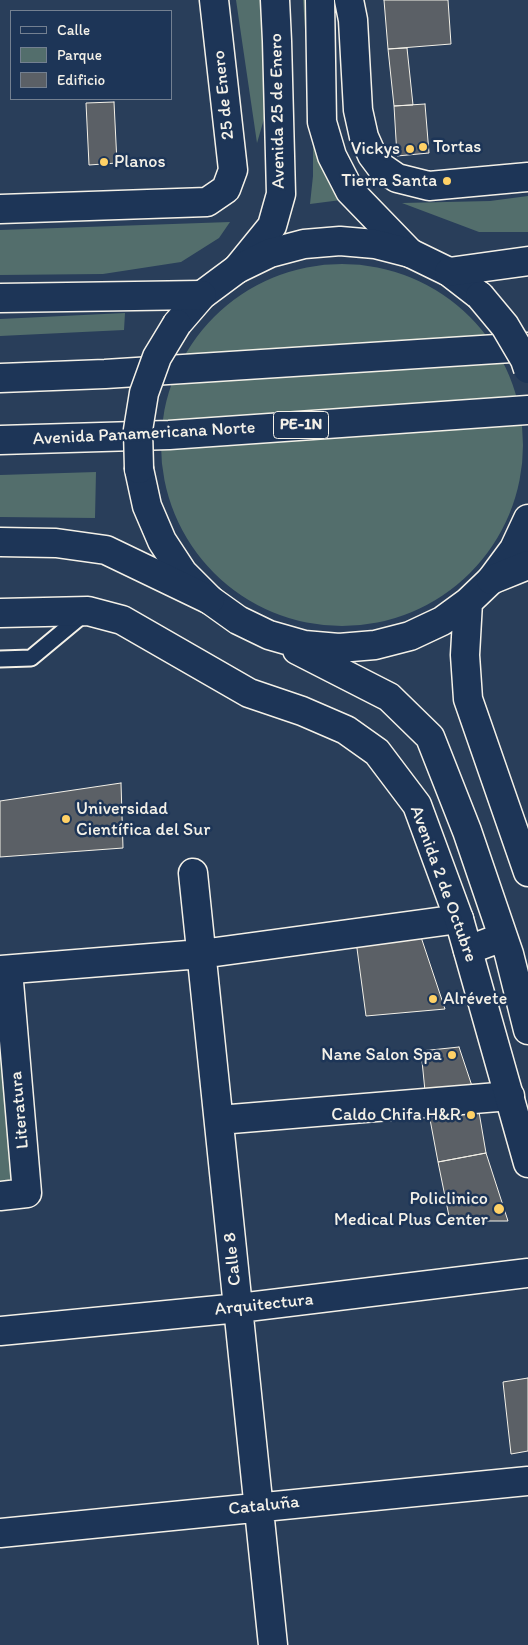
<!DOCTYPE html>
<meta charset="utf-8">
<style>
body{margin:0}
#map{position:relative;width:528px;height:1645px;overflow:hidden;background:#293e5a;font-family:Itim,sans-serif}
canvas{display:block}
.legend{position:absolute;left:10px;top:10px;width:162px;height:90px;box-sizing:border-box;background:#1d3557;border:1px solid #738091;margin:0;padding:6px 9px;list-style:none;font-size:15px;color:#f4f1e8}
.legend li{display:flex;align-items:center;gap:10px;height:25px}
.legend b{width:25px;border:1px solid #738091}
</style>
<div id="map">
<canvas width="528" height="1645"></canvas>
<ul class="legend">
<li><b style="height:6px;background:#1d3557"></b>Calle</li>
<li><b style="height:14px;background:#536e6c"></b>Parque</li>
<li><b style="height:14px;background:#5b6066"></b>Edificio</li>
</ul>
</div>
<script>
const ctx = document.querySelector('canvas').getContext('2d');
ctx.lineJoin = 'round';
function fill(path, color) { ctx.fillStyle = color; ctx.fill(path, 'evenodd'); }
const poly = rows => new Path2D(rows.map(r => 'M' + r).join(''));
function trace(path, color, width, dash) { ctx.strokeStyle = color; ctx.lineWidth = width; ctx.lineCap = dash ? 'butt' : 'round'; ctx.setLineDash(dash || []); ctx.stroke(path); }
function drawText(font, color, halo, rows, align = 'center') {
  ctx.font = font + ' Itim,sans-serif'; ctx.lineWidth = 5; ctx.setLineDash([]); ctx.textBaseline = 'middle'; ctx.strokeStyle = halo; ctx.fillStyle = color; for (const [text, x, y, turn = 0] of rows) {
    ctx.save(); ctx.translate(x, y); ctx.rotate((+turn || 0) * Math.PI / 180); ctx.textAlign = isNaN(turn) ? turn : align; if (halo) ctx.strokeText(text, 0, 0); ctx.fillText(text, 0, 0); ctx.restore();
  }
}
fill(poly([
 [236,0,267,0,268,13,264,119,257,143],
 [303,0,316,0,341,200,310,204,313,176,313,147],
 [528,196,528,232,479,232,402,203,490,201],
 [230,222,219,238,181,262,103,274,0,275,0,230],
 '161 445a181 181 0 1 1 362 0a181 181 0 1 1-362 0Z',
 [125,313,124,330,0,336,0,319],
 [96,472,95,518,0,517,0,475],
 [0,977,18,1189,0,1190]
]), '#536e6c');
const building = poly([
 [384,0,448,0,451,44,388,49,384,0],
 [407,48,413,105,394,106,388,49,407,48],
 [114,102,117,163,89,165,86,103,114,102],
 [425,104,429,153,397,156,394,106,425,104],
 [121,783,123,848,0,857,0,801,121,783],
 [420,934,445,1009,366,1016,356,941,420,934],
 [459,1047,472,1086,425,1091,421,1051,459,1047],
 [478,1106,486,1153,438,1162,429,1114,478,1106],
 [486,1153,508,1221,450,1221,438,1162,486,1153],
 [528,1378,528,1451,511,1454,503,1382,528,1378]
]);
fill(building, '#5b6066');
trace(building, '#f4f1e8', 1);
const service = poly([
 [0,659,31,658,85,613]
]);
const minor = poly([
 [0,209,207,202,226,189,233,170,214,0],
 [193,873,273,1645],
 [0,970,201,954,459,919],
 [219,1120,510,1096],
 [0,1196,27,1193,8,970],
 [0,1331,239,1308,528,1273],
 [0,1533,528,1481]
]);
const secondary = poly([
 [320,0,322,122,332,156,350,191,410,253],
 [349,0,353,20,358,110,364,137,372,155,381,167,397,178,429,186,528,177],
 [237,269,272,226,281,194,277,41,275,0],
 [0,613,88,611,122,620,249,693,302,711,346,730,377,752,417,805,459,919,528,1163]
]);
const primary = poly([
 [177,324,202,295,237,269,270,253,304,244,340,241,375,244,410,253,449,272,480,296],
 [139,469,147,506,162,541,183,573,210,600,238,620,269,635,304,645,339,648,375,645,410,636,442,621,468,602,491,580,514,549,528,519],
 [468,602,465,655,468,699,528,872],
 [297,650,389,697,430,737,467,831,509,954,528,1030],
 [468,950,503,937]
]);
const motorway = poly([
 [449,272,528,261],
 [0,298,202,295],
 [0,378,105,374,528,347],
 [0,440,169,435,528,410],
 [0,542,56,543,106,550,210,600],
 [491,580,528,565]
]);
trace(service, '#f4f1e8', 19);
trace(minor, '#f4f1e8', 31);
trace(secondary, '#f4f1e8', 31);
trace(primary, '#f4f1e8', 31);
trace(motorway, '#f4f1e8', 31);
trace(service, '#1d3557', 15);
trace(minor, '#1d3557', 28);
trace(secondary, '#1d3557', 28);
trace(primary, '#1d3557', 28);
trace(motorway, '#1d3557', 28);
const primaryBridge = poly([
 [480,296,505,326,525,360,528,369],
 [139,469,138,430,144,393,157,357,177,324]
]);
trace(primaryBridge, '#f4f1e8', 31, []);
trace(primaryBridge, '#1d3557', 28);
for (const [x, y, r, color] of [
 [423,147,5,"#ffd166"],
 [410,149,5,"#ffd166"],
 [104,162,5,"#ffd166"],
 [447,181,5,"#ffd166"],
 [66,819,5,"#ffd166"],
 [433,999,5,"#ffd166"],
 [452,1055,5,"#ffd166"],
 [471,1115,5,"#ffd166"],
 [499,1209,6,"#ffd166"]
]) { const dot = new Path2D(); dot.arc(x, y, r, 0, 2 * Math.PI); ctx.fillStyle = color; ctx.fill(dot); trace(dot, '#1d3557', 2); }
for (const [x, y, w] of [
 [301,425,55]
]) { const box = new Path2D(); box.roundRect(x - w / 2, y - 13.5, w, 27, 4); ctx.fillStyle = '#1d3557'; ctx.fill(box); trace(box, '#f4f1e8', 1); }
drawText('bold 16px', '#f4f1e8', null, [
 ["PE-1N",301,425]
]);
drawText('18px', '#f4f1e8', '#1d3557', [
 ["25 de Enero",224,95,-96],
 ["Avenida 25 de Enero",278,111,-91],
 ["Avenida Panamericana Norte",144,434,-3],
 ["Avenida 2 de Octubre",443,884,70],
 ["Literatura",20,1110,-95],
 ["Calle 8",233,1259,-96],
 ["Arquitectura",264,1305,-6],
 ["Cataluña",264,1506,-6]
]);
drawText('18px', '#f4f1e8', '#1d3557', [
 ["Tortas",433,147,"left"],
 ["Vickys",400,149],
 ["Planos",114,162,"left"],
 ["Tierra Santa",437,181],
 ["Universidad",76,809,"left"],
 ["Científica del Sur",76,830,"left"],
 ["Alrévete",443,999,"left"],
 ["Nane Salon Spa",442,1055],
 ["Caldo Chifa H&R",461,1115],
 ["Policlinico",488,1199],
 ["Medical Plus Center",488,1220]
], 'right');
</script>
